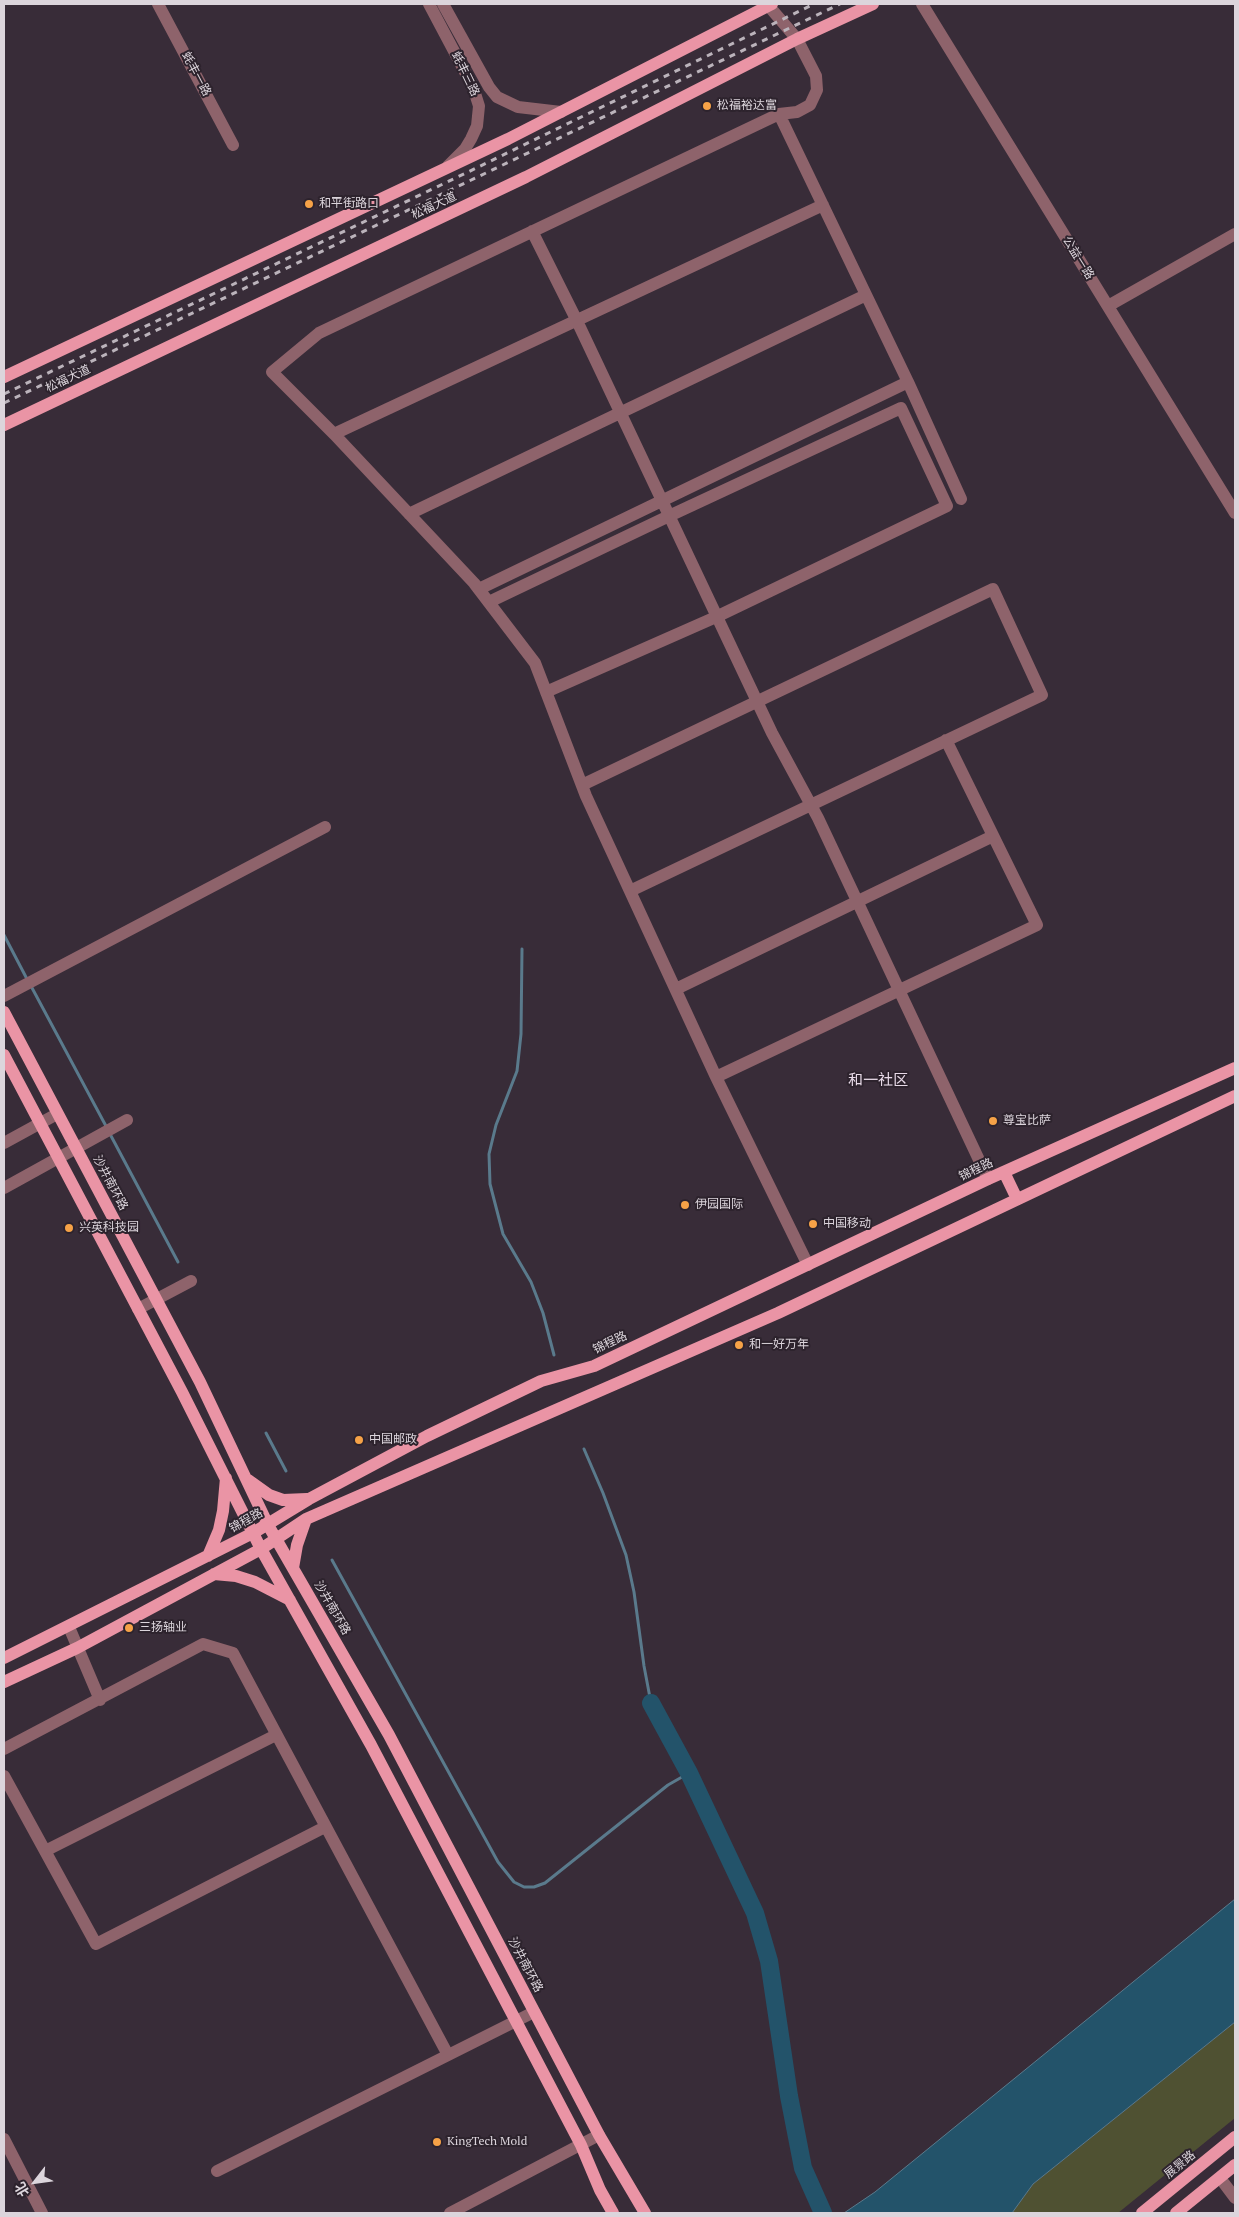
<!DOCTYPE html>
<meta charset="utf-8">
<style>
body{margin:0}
#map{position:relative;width:1239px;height:2217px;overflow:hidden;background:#382c38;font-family:"PT Serif","Noto Sans SC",serif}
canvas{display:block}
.frame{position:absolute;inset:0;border:5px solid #dcd5dc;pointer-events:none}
.north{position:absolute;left:10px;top:2157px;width:50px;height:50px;-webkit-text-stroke:4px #2d232d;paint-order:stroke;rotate:240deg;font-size:14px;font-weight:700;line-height:20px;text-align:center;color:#dcd5dc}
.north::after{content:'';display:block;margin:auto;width:18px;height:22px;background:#dcd5dc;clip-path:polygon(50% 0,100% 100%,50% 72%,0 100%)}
</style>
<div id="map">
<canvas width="1239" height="2217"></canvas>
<div class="frame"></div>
<div class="north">北</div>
</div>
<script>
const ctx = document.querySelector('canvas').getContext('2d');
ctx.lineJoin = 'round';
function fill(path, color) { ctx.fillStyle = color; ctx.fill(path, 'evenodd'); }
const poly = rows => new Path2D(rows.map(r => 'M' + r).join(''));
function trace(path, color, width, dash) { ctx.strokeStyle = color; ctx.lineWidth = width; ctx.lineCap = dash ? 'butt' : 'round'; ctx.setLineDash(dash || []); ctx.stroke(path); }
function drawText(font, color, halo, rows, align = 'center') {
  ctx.font = font + ' "PT Serif","Noto Sans SC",serif'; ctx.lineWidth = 4; ctx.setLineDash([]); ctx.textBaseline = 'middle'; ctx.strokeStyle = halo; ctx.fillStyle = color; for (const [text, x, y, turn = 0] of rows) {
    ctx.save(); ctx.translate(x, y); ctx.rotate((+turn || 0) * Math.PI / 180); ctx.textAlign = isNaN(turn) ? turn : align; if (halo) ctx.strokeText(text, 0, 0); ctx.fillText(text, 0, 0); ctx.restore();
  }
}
fill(poly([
 [1235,2022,1235,2118,1118,2213,1012,2213,1033,2184]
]), '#4f5132');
const water = poly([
 [1235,1899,1235,2022,1033,2184,1012,2213,844,2213,875,2192,1235,1899]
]);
fill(water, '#23536a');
trace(water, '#5a7a8c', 1);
trace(poly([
 [4,935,28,981],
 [522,949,521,1034,517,1071,496,1125,489,1154,490,1184,503,1234,531,1282,543,1313,554,1355],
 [31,986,107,1128],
 [110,1134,178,1262],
 [266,1433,286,1471],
 [584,1449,603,1493,626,1555,634,1592,644,1666,651,1703],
 [332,1560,498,1862,514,1882,524,1887,534,1887,545,1883,668,1785,689,1773]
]), '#5a7a8c', 3);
trace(poly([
 [651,1703,689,1773,755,1913,769,1961,789,2096,803,2168,823,2213]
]), '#23536a', 18);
trace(poly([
 [158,4,233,145],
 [429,4,473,87,479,106,477,126,471,139,465,149,448,166],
 [443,4,489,87,497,97,518,107,561,112],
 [767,4,797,39,816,76,817,90,810,105,797,112,779,114,319,333,272,372,334,434,474,583,535,663,586,796,716,1077,808,1265],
 [922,4,1235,513],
 [779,114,908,382,961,499],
 [532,231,577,321,772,733,818,818,988,1179],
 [1108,306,1235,234],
 [334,434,823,205],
 [409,514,866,295],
 [479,589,908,382],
 [489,602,669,516,901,408,947,506,716,617,546,692],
 [582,785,993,589,1042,695,630,891],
 [676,989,993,836],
 [4,996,325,827],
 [716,1077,1037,925,946,740],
 [4,1143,57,1114],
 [4,1188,127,1120],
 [138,1309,191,1281],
 [69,1627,100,1700],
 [4,1749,203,1644,233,1653,448,2055],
 [4,1776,96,1944,325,1827],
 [45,1851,276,1735],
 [4,2139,42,2213],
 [217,2171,534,2012],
 [1220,2178,1235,2198],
 [450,2213,599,2135]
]), '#8e636b', 12);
trace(poly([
 [4,377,508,139,772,4],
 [4,425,526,177,797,39,873,4],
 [4,1012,200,1382,268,1525,389,1735,599,2135,645,2213],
 [4,1055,182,1392,261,1549,371,1745,581,2145,600,2190,613,2213],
 [1004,1172,1017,1199],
 [248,1480,269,1495,283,1500,307,1499],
 [208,1556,219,1530,223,1511,226,1478],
 [293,1568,297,1545,306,1519],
 [214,1574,236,1576,255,1582,290,1600],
 [4,1658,253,1533,309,1499,427,1436,541,1381,594,1366,988,1179,1235,1068],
 [4,1682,77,1648,261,1549,306,1519,778,1313,1235,1096],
 [1142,2213,1235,2137],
 [1176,2213,1235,2165]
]), '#ea94a5', 12);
trace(poly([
 [4,394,468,172,814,4],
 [4,403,840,4]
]), '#bbb3bb', 3, [6, 6]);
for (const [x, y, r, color] of [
 [707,106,5,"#f6a247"],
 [309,204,5,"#f6a247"],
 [993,1121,5,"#f6a247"],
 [685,1205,5,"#f6a247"],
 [813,1224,5,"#f6a247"],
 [69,1228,5,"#f6a247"],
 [739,1345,5,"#f6a247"],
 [359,1440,5,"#f6a247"],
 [129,1628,5,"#f6a247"],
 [437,2142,5,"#f6a247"]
]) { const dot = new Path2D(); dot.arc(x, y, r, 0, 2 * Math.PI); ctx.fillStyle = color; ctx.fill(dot); trace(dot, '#2d232d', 2); }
drawText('12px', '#dcd5dc', '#2d232d', [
 ["蚝丰一路",196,74,62],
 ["蚝丰三路",465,74,64],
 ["松福大道",434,206,-25],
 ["公益一路",1078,258,58],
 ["松福大道",68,379,-25],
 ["锦程路",976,1170,-25],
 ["沙井南环路",110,1183,62],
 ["锦程路",610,1343,-25],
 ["锦程路",246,1521,-29],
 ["沙井南环路",332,1608,60],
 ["沙井南环路",525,1965,62],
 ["展景路",1180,2165,-39]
]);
drawText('12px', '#dcd5dc', '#2d232d', [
 ["松福裕达富",717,106],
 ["和平街路口",319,204],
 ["尊宝比萨",1003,1121],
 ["伊园国际",695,1205],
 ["中国移动",823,1224],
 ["兴英科技园",79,1228],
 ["和一好万年",749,1345],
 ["中国邮政",369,1440],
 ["三扬轴业",139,1628],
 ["KingTech Mold",447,2142]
], 'left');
drawText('15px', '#e8dae8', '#2d232d', [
 ["和一社区",878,1081]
]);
</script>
